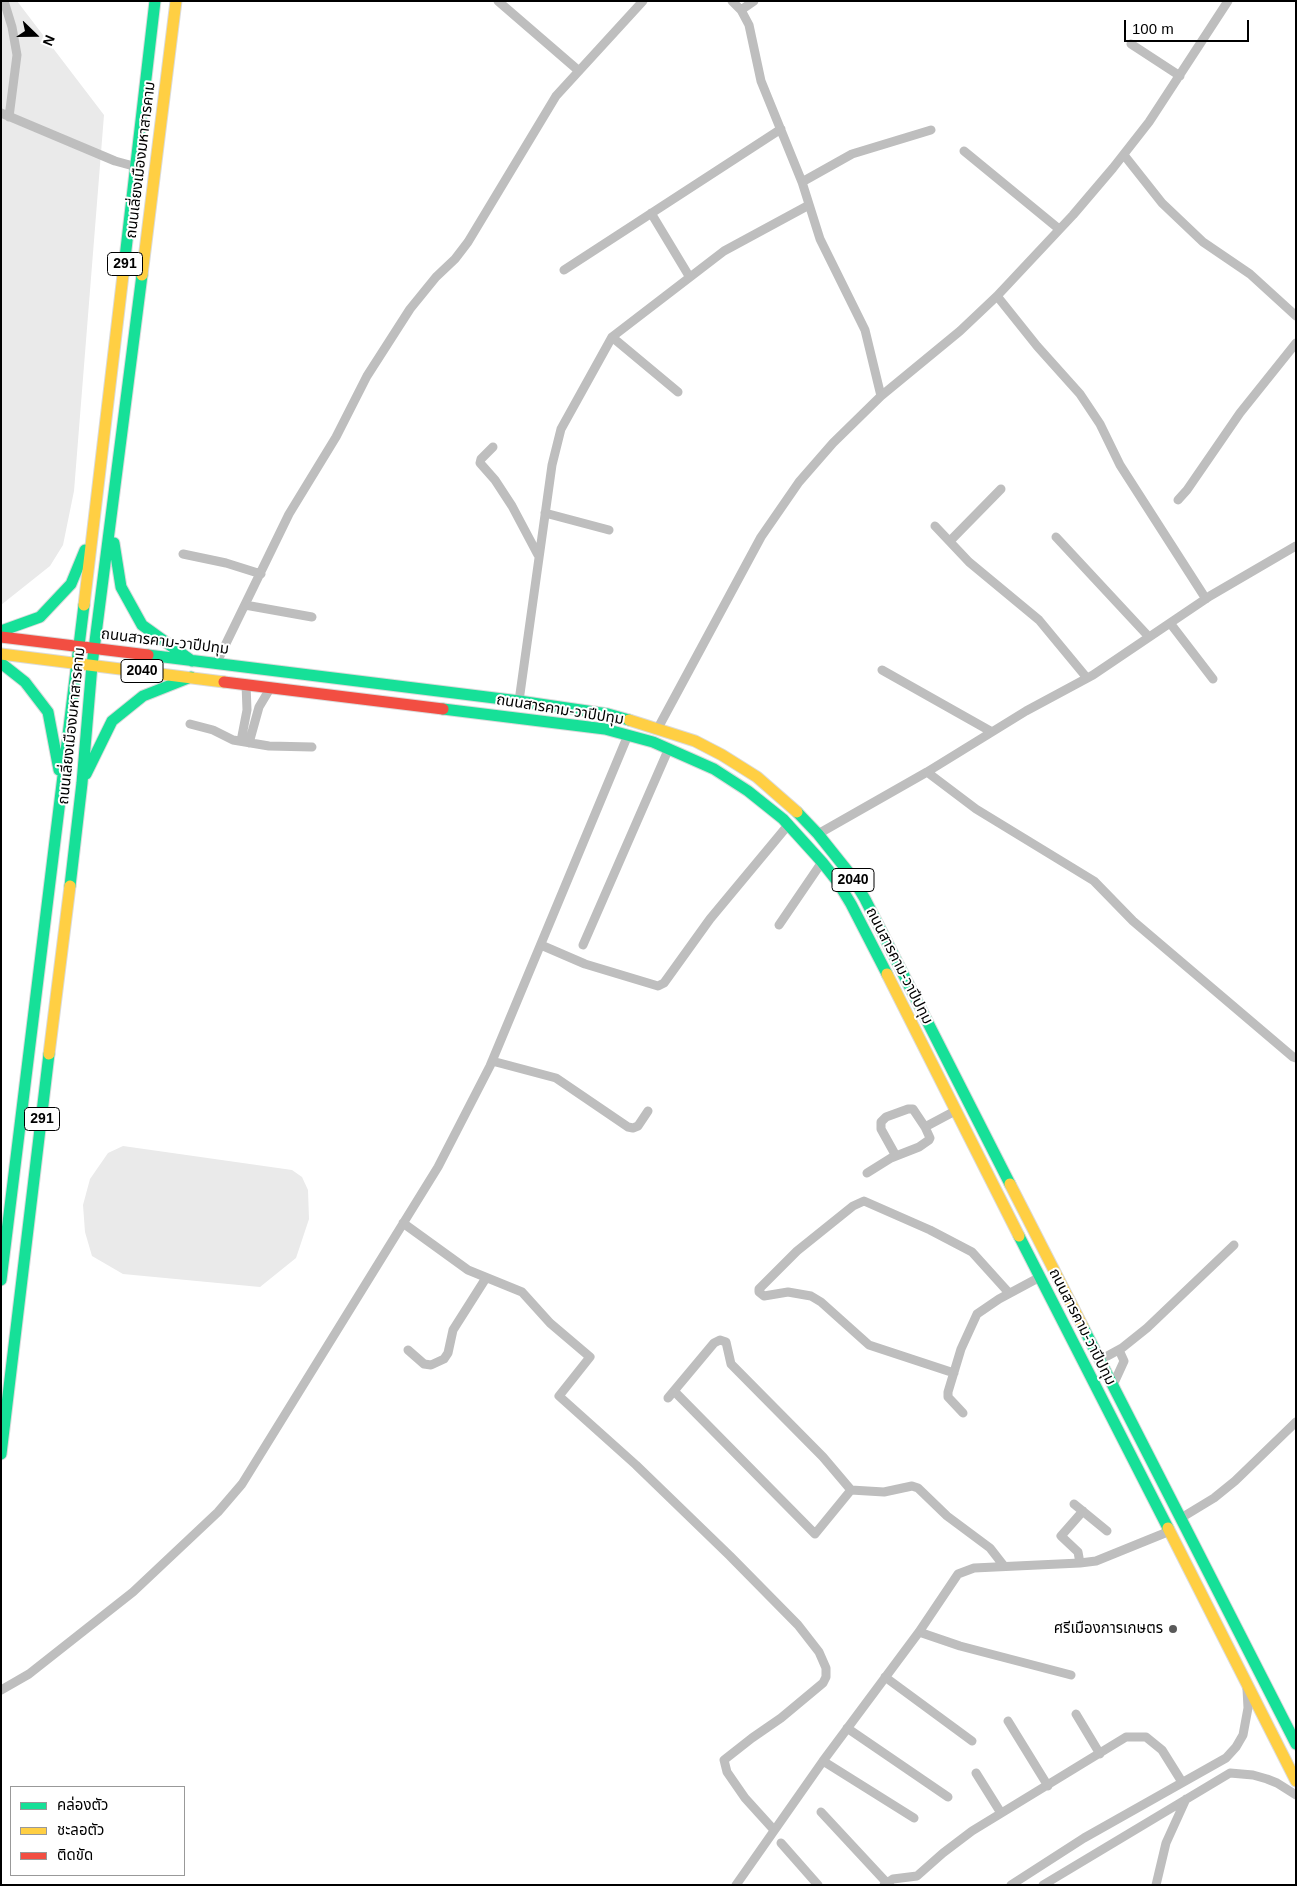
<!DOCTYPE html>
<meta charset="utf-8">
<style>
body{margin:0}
#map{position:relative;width:1297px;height:1886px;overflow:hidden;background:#fff;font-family:Helvetica,"Noto Sans Thai",sans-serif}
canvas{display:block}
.frame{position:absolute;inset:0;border:2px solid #000;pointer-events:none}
.legend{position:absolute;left:10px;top:1786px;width:175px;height:90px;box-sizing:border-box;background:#fff;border:1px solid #999;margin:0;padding:6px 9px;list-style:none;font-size:15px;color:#000}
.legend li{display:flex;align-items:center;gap:10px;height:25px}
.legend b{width:25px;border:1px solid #999}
.north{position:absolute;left:10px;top:10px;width:50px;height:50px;-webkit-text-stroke:4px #fff;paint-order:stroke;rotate:112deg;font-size:14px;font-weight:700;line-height:20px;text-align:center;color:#000}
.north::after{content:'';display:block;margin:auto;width:18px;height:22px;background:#000;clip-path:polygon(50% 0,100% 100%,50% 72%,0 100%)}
.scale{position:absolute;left:1124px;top:20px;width:125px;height:22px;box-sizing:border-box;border:2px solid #000;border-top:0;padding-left:6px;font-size:15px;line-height:18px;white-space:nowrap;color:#000;-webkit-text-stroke:4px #fff;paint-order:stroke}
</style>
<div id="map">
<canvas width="1297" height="1886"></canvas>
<div class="frame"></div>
<ul class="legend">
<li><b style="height:6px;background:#16e098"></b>คล่องตัว</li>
<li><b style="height:6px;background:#ffcf43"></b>ชะลอตัว</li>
<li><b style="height:6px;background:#f24e42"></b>ติดขัด</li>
</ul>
<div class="north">N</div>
<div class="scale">100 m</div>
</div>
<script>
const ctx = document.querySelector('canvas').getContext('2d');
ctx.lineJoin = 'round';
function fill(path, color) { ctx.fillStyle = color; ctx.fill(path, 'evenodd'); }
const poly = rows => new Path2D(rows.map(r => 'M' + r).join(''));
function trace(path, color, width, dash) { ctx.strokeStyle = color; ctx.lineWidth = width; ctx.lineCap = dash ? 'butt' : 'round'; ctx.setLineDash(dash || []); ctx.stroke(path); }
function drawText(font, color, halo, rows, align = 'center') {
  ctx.font = font + ' Helvetica,"Noto Sans Thai",sans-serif'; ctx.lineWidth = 4; ctx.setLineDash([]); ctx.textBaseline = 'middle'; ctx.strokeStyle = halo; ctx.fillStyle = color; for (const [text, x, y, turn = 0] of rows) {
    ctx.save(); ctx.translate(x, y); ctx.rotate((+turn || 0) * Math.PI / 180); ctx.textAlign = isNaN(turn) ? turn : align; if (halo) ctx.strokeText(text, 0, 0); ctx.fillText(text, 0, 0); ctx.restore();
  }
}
fill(poly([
 [1,1,17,1,104,115,74,491,63,545,50,566,1,605],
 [123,1146,292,1170,302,1177,308,1190,309,1219,296,1258,260,1287,123,1274,92,1256,85,1232,83,1205,90,1179,108,1153]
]), '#eaeaea');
const fast = poly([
 [123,275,155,1],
 [114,543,121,587,142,625,192,661],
 [1,631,40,617,71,584,85,550],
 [148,655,519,701,608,714,629,720],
 [1,663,25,682,48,712,59,770],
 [443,709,605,729,653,742,714,769,748,791,783,819,822,862,837,881,851,904,887,974],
 [86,774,112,721,143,696,191,677],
 [797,812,818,834,850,874,865,899,1010,1184],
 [70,886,82,783,92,665,142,275],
 [1019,1236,1168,1528],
 [1,1280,84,605],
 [1083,1327,1296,1744],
 [1,1454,49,1054]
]);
const slow = poly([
 [142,275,176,1],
 [84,605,123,275],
 [1,654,224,682],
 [629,720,695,741,722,755,757,777,797,812],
 [887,974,1019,1236],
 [49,1054,70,886],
 [1010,1184,1083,1327],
 [1168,1528,1296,1781]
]);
const jam = poly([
 [1,637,148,655],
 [224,682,443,709]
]);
trace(fast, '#dbdbdb', 13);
trace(slow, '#dbdbdb', 13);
trace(jam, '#dbdbdb', 13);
trace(poly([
 [4,1,12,27,17,55,9,117],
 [498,1,579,71],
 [732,1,741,10,749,25,761,81,802,182,820,239,865,330,881,396],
 [741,10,754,1],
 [1131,44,1180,76],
 [1,113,115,161,137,167],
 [964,151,1059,229],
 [1124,155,1162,203,1203,242,1250,274,1296,316],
 [802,182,852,154,931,130],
 [651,213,689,276],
 [564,270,781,129],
 [997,296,1037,346,1080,394,1100,424,1120,465,1206,599],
 [612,337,678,392],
 [493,447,481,459,480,463,495,480,512,506,538,555],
 [1178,500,1187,490,1240,413,1296,343],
 [545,513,609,530],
 [935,526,969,562,1039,620,1087,678],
 [1056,537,1149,637],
 [950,541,1001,489],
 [183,554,226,563,261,574],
 [245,605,312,617],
 [1170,623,1213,679],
 [216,664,289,514,336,437,367,376,410,309,436,277,455,259,468,242,556,96,643,1],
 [882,670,992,732],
 [519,701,552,465,561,429,612,337,724,251,809,205],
 [190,724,213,730,233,740,269,746,312,747],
 [658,728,761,537,799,482,833,443,881,396,960,331,997,296,1073,215,1113,168,1149,122,1228,1],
 [241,741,247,710,246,684],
 [249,743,259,707,271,687],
 [927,772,976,809,1094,881,1133,921,1293,1057,1296,1058],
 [818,834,927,772,1026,711,1093,675,1210,596,1296,546],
 [779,925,822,862],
 [541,945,585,964,658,986,664,983,710,919,789,824],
 [583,945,669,748],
 [492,1061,556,1078,628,1127,633,1128,638,1126,648,1111],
 [925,1127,955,1111],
 [867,1173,891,1158,896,1156,919,1147,929,1140,930,1138,925,1127,913,1109,908,1109,886,1117,881,1122,881,1129,896,1156],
 [403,1223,468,1270,522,1292,550,1323,590,1357,559,1396,636,1465,730,1556,798,1625,819,1652,826,1668,826,1677,823,1683,781,1718,752,1738,724,1760,727,1772,745,1798,774,1830],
 [408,1350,424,1364,431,1365,444,1359,448,1353,453,1330,486,1278],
 [1100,1360,1122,1348,1147,1328,1234,1245],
 [954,1373,869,1345,821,1302,811,1296,788,1292,764,1296,759,1292,759,1289,797,1251,853,1206,864,1201,930,1230,972,1252,1009,1293],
 [1113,1385,1124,1361,1119,1350],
 [674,1391,815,1534,851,1490],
 [668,1398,714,1343,720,1340,726,1342,731,1364,823,1457,851,1490,884,1492,912,1486,918,1488,947,1516,990,1548,1004,1566],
 [963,1413,948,1397,948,1392,961,1349,977,1314,999,1299,1040,1277],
 [1074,1504,1107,1531],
 [1181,1518,1214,1498,1235,1481,1296,1422],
 [1080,1563,1078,1552,1061,1536,1083,1511],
 [919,1632,960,1646,1071,1675],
 [885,1677,972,1741],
 [1,1690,29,1674,133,1592,218,1512,242,1484,438,1167,490,1066,628,735],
 [1076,1714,1100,1754],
 [1008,1721,1048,1786],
 [847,1728,948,1797],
 [823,1761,914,1818],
 [976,1773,1001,1813],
 [821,1812,887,1883],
 [781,1843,818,1885],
 [736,1885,823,1761,919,1632,958,1574,974,1568,1080,1563,1096,1561,1170,1531],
 [884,1885,893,1879,917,1876,943,1853,972,1831,1126,1737,1146,1737,1162,1750,1182,1782],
 [1011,1885,1084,1838,1226,1758,1236,1747,1243,1735,1248,1708,1247,1689],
 [1043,1885,1230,1773,1253,1775,1267,1779,1277,1783,1296,1795],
 [1156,1885,1166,1843,1186,1799]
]), '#bebebe', 9);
trace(fast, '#16e098', 11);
trace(slow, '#ffcf43', 11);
trace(jam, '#f24e42', 11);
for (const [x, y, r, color] of [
 [1173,1629,5,"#595959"]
]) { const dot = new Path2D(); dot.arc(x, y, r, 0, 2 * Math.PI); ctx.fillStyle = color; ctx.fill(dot); trace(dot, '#fff', 2); }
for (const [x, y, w] of [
 [125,264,35],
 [142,671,42],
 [853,880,42],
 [42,1119,35]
]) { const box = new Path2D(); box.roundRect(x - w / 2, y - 11.5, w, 23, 4); ctx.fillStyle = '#fff'; ctx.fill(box); trace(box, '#000', 1); }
drawText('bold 14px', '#000', null, [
 ["291",125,264],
 ["2040",142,671],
 ["2040",853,880],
 ["291",42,1119]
]);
drawText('15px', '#000', '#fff', [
 ["ถนนเลี่ยงเมืองมหาสารคาม",141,160,-83],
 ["ถนนสารคาม-วาปีปทุม",165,642,7],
 ["ถนนสารคาม-วาปีปทุม",560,710,9],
 ["ถนนเลี่ยงเมืองมหาสารคาม",72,726,-84],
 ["ถนนสารคาม-วาปีปทุม",899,966,63],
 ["ถนนสารคาม-วาปีปทุม",1082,1327,63]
]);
drawText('15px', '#000', '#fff', [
 ["ศรีเมืองการเกษตร",1163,1629]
], 'right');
</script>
